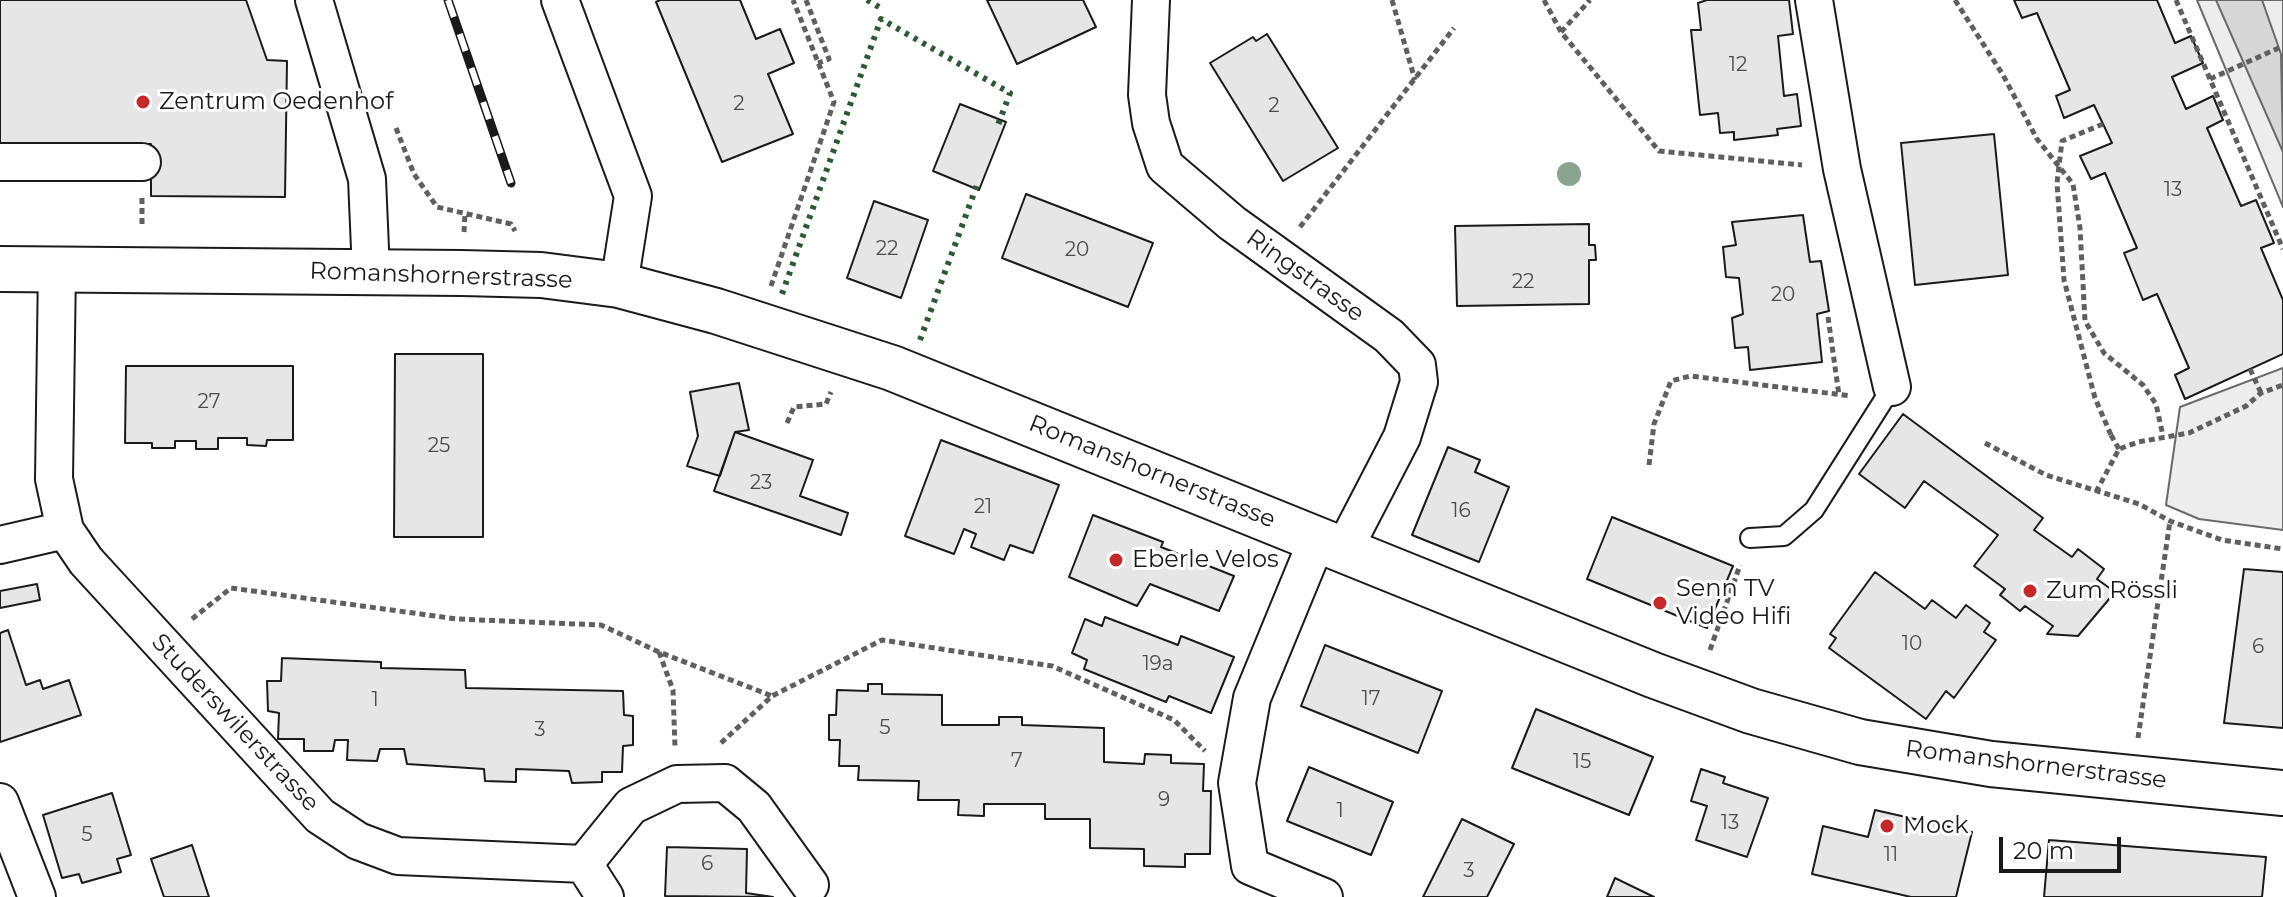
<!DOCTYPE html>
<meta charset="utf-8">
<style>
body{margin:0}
#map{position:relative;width:2283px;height:897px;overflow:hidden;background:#fff;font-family:Montserrat,sans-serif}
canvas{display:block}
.scale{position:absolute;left:1999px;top:837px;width:122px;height:36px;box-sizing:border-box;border:4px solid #1a1a1a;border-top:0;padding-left:10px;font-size:24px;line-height:28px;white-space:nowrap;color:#1a1a1a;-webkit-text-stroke:6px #fff;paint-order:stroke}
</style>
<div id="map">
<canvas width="2283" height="897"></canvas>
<div class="scale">20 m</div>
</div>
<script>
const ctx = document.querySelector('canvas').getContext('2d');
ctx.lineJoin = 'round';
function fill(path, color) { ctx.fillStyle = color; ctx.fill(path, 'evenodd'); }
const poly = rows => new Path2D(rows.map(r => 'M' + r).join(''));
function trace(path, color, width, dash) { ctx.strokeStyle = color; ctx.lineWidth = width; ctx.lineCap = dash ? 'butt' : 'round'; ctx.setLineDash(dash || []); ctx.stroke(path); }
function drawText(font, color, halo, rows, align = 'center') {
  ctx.font = font + ' Montserrat,sans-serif'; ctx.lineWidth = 6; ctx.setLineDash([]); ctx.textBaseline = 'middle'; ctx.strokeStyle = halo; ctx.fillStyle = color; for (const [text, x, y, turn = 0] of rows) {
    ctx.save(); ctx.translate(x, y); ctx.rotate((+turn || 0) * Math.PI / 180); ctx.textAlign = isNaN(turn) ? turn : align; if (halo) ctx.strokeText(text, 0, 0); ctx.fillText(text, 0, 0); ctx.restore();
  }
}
const green = poly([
 [2197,0,2283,0,2283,207,2197,0],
 [2283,368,2283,530,2199,519,2166,505,2180,407,2283,368]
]);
fill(green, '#ededed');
trace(green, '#6a6a6a', 2);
const water = poly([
 [2216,0,2262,0,2281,54,2283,152,2216,0]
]);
fill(water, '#d7d7d7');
trace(water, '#6a6a6a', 2);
const building = poly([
 [0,0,246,0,267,60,287,61,285,197,151,196,151,144,0,143,0,0],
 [660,0,740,0,756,39,780,29,794,63,768,74,793,134,722,162,656,2,660,0],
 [987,0,1083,0,1096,27,1017,64,987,0],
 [1707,0,1789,0,1793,34,1778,36,1784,96,1797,94,1801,126,1777,129,1778,135,1734,140,1734,132,1720,133,1718,113,1700,115,1691,30,1701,30,1698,3,1707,0],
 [2014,0,2157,0,2175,43,2191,36,2203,63,2172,77,2186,109,2213,96,2223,120,2207,128,2241,206,2256,200,2274,243,2261,248,2283,300,2283,354,2185,399,2175,375,2189,368,2157,294,2143,300,2124,253,2137,248,2105,173,2091,179,2080,156,2112,143,2094,105,2064,118,2056,96,2070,90,2037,13,2022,18,2014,0],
 [1267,34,1338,148,1283,181,1210,63,1253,37,1256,41,1267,34],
 [960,104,1006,122,979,190,933,171,960,104],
 [1994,134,2008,275,1915,285,1901,143,1994,134],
 [1026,194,1153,243,1128,307,1002,258,1026,194],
 [874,201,928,220,901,298,847,278,874,201],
 [1803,215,1810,262,1821,261,1829,311,1817,314,1822,362,1750,370,1748,347,1735,348,1732,318,1743,314,1739,278,1726,277,1723,247,1736,245,1732,222,1803,215],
 [1589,224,1589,245,1595,245,1596,260,1589,260,1589,304,1457,306,1455,226,1589,224],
 [395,354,483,354,483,537,394,537,395,354],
 [126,366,293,366,293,440,267,440,266,446,247,445,247,438,218,438,218,449,196,449,196,441,175,441,175,448,152,448,152,443,125,443,126,366],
 [739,383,749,430,735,432,720,476,687,466,698,436,690,392,739,383],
 [1903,414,2043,518,2034,530,2072,557,2078,549,2104,569,2097,579,2115,592,2078,636,2047,634,2053,626,2025,606,2020,611,2000,595,2005,589,1974,566,1998,535,1924,481,1905,508,1859,474,1903,414],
 [735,432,813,460,800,496,848,513,841,535,714,491,735,432],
 [941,440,1059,485,1033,553,1010,545,1004,560,971,547,976,534,964,529,954,554,905,536,941,440],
 [1448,447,1480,460,1475,472,1509,487,1479,562,1412,535,1448,447],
 [1093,515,1163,542,1161,547,1234,576,1219,611,1150,584,1137,606,1069,577,1093,515],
 [1612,517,1733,566,1707,628,1587,579,1612,517],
 [2244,569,2283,572,2283,728,2224,723,2244,569],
 [1875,572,1925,609,1932,600,1956,618,1966,605,1990,623,1984,632,1996,640,1954,698,1946,691,1926,719,1829,648,1836,638,1830,634,1875,572],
 [37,584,40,600,0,608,0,591,37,584],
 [1105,617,1178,645,1181,636,1234,657,1211,713,1169,696,1166,702,1084,669,1087,660,1072,653,1085,619,1102,626,1105,617],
 [8,630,26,685,40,680,43,689,69,680,81,715,0,742,0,633,8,630],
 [1325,645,1442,691,1418,753,1301,706,1325,645],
 [282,658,381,662,381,668,465,670,466,688,623,691,624,715,633,716,633,745,623,746,622,772,602,772,602,782,572,783,569,771,516,769,516,782,485,781,484,769,407,764,404,749,380,749,377,761,347,760,348,740,335,740,333,751,304,751,304,739,278,739,279,713,268,711,267,681,281,681,282,658],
 [868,684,882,684,882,694,942,695,942,725,999,725,999,717,1022,717,1022,725,1104,728,1104,762,1144,764,1145,754,1171,755,1171,763,1204,764,1203,791,1211,791,1210,854,1185,854,1185,867,1144,866,1144,849,1090,848,1090,819,1045,819,1045,804,984,804,984,816,958,815,959,800,918,800,919,781,858,780,859,766,839,766,840,740,829,740,829,715,836,715,837,690,868,691,868,684],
 [1536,709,1653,757,1629,815,1512,768,1536,709],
 [1309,767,1393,802,1371,855,1287,821,1309,767],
 [1701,769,1725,777,1723,783,1768,798,1747,857,1696,840,1707,806,1691,801,1701,769],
 [112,793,131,855,117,859,121,872,82,883,79,874,62,878,43,815,112,793],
 [1875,810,1972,832,1956,897,1911,897,1812,874,1823,826,1868,837,1875,810],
 [1462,819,1514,844,1487,897,1423,897,1462,819],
 [2049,840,2266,857,2262,897,2044,897,2049,840],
 [192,845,209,897,164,897,151,859,192,845],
 [667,847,747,849,746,893,773,897,665,896,667,847],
 [1615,878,1654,897,1607,897,1615,878]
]);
fill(building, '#e6e6e6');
trace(building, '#1a1a1a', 2);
const lane = poly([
 [1750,538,1784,536,1814,510,1892,387]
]);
const street = poly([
 [314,0,367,179,371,272],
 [560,0,633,196,619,285],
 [1151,0,1147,95,1151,123,1165,166,1232,223,1389,336,1417,365,1419,382,1402,437,1343,551],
 [1814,0,1842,169,1892,387],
 [0,162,142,162],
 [57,267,54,479,65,530,86,561,320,816,358,841,398,856,584,864,605,897],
 [1317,540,1252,698,1237,783,1250,866,1324,897],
 [0,545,65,530],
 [0,802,37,897],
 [584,864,631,806,677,784,725,783,754,807,810,885]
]);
const secondary = poly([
 [0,269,462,273,541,275,619,285,716,311,892,368,1653,675,1751,711,1860,742,1991,764,2283,793]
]);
trace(lane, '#1a1a1a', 22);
trace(street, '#1a1a1a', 40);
trace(secondary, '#1a1a1a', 48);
trace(poly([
 [806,0,829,59,818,63],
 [1392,0,1415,80],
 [1544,0,1561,32,1659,151,1802,165],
 [1955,0,2003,75,2037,139,2073,184,2080,228,2085,321,2104,353,2143,385,2156,404,2163,436],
 [2176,0,2283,249],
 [1561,32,1590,0],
 [2210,79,2283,46],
 [396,128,414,174,437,207,511,224,515,231],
 [142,198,142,225],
 [1300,227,1454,28],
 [464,232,465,213],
 [771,286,834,102,793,0],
 [1828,317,1839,395],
 [2250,369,2261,393],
 [787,423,794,407,826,404,831,392],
 [2111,435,2119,449],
 [1985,443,2046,475,2139,504,2170,521,2222,540,2283,549],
 [1649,465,1654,424,1671,381,1690,376,1851,396],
 [2096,492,2119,449,2138,442,2189,433,2246,406,2261,393,2283,385],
 [192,619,231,588,457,619,601,625,659,652,772,696],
 [1710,650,1740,565],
 [659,652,673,690,675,747],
 [2138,738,2170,521],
 [721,743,772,696,882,640,1052,666,1174,720,1205,751]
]), '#5f5f5f', 5, [6, 4]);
trace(lane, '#fff', 18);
trace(street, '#fff', 36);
trace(secondary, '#fff', 44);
const rail = poly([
 [448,0,511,183]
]);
trace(rail, '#1a1a1a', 9);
trace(rail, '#fff', 6, [18]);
trace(poly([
 [2103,124,2062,141,2057,183,2064,280,2095,398,2111,435]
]), '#5f5f5f', 5, [6, 4]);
trace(poly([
 [867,0,879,7],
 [782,294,881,19,1010,93,998,125],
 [920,340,977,185]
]), '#2b5a34', 6, [4, 6]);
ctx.fillStyle = '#8aa48f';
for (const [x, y] of [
 [1569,174]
]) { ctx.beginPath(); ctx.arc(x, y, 12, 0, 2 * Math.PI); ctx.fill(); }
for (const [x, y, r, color] of [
 [143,102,8,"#c62828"],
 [1116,560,8,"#c62828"],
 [2030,591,8,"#c62828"],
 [1660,603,8,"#c62828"],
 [1887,826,8,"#c62828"]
]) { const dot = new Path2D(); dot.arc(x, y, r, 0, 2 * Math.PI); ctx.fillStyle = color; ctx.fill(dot); trace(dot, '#fff', 3); }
drawText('20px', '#4d4d4d', null, [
 ["12",1738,65],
 ["2",739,104],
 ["2",1274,106],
 ["13",2173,190],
 ["22",887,249],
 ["20",1077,250],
 ["22",1523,282],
 ["20",1783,295],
 ["27",209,402],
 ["25",439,446],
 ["23",761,483],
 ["21",983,507],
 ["16",1461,511],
 ["10",1912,644],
 ["6",2258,647],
 ["19a",1158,664],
 ["17",1371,699],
 ["1",375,700],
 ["5",885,728],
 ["3",540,730],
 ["7",1017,761],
 ["15",1582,762],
 ["9",1164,800],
 ["1",1340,811],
 ["13",1730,823],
 ["5",87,835],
 ["11",1891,855],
 ["6",707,864],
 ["3",1469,871]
]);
drawText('24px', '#1a1a1a', '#fff', [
 ["Zentrum Oedenhof",159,102],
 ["Eberle Velos",1132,560],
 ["Senn TV",1676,589],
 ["Video Hifi",1676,617],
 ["Zum Rössli",2046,591],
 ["Mock",1903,826]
], 'left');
drawText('24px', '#1a1a1a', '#fff', [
 ["Romanshornerstrasse",441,276,2],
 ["Ringstrasse",1305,276,36],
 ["Romanshornerstrasse",1152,472,22],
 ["Studerswilerstrasse",235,723,47],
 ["Romanshornerstrasse",2036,765,7]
]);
</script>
